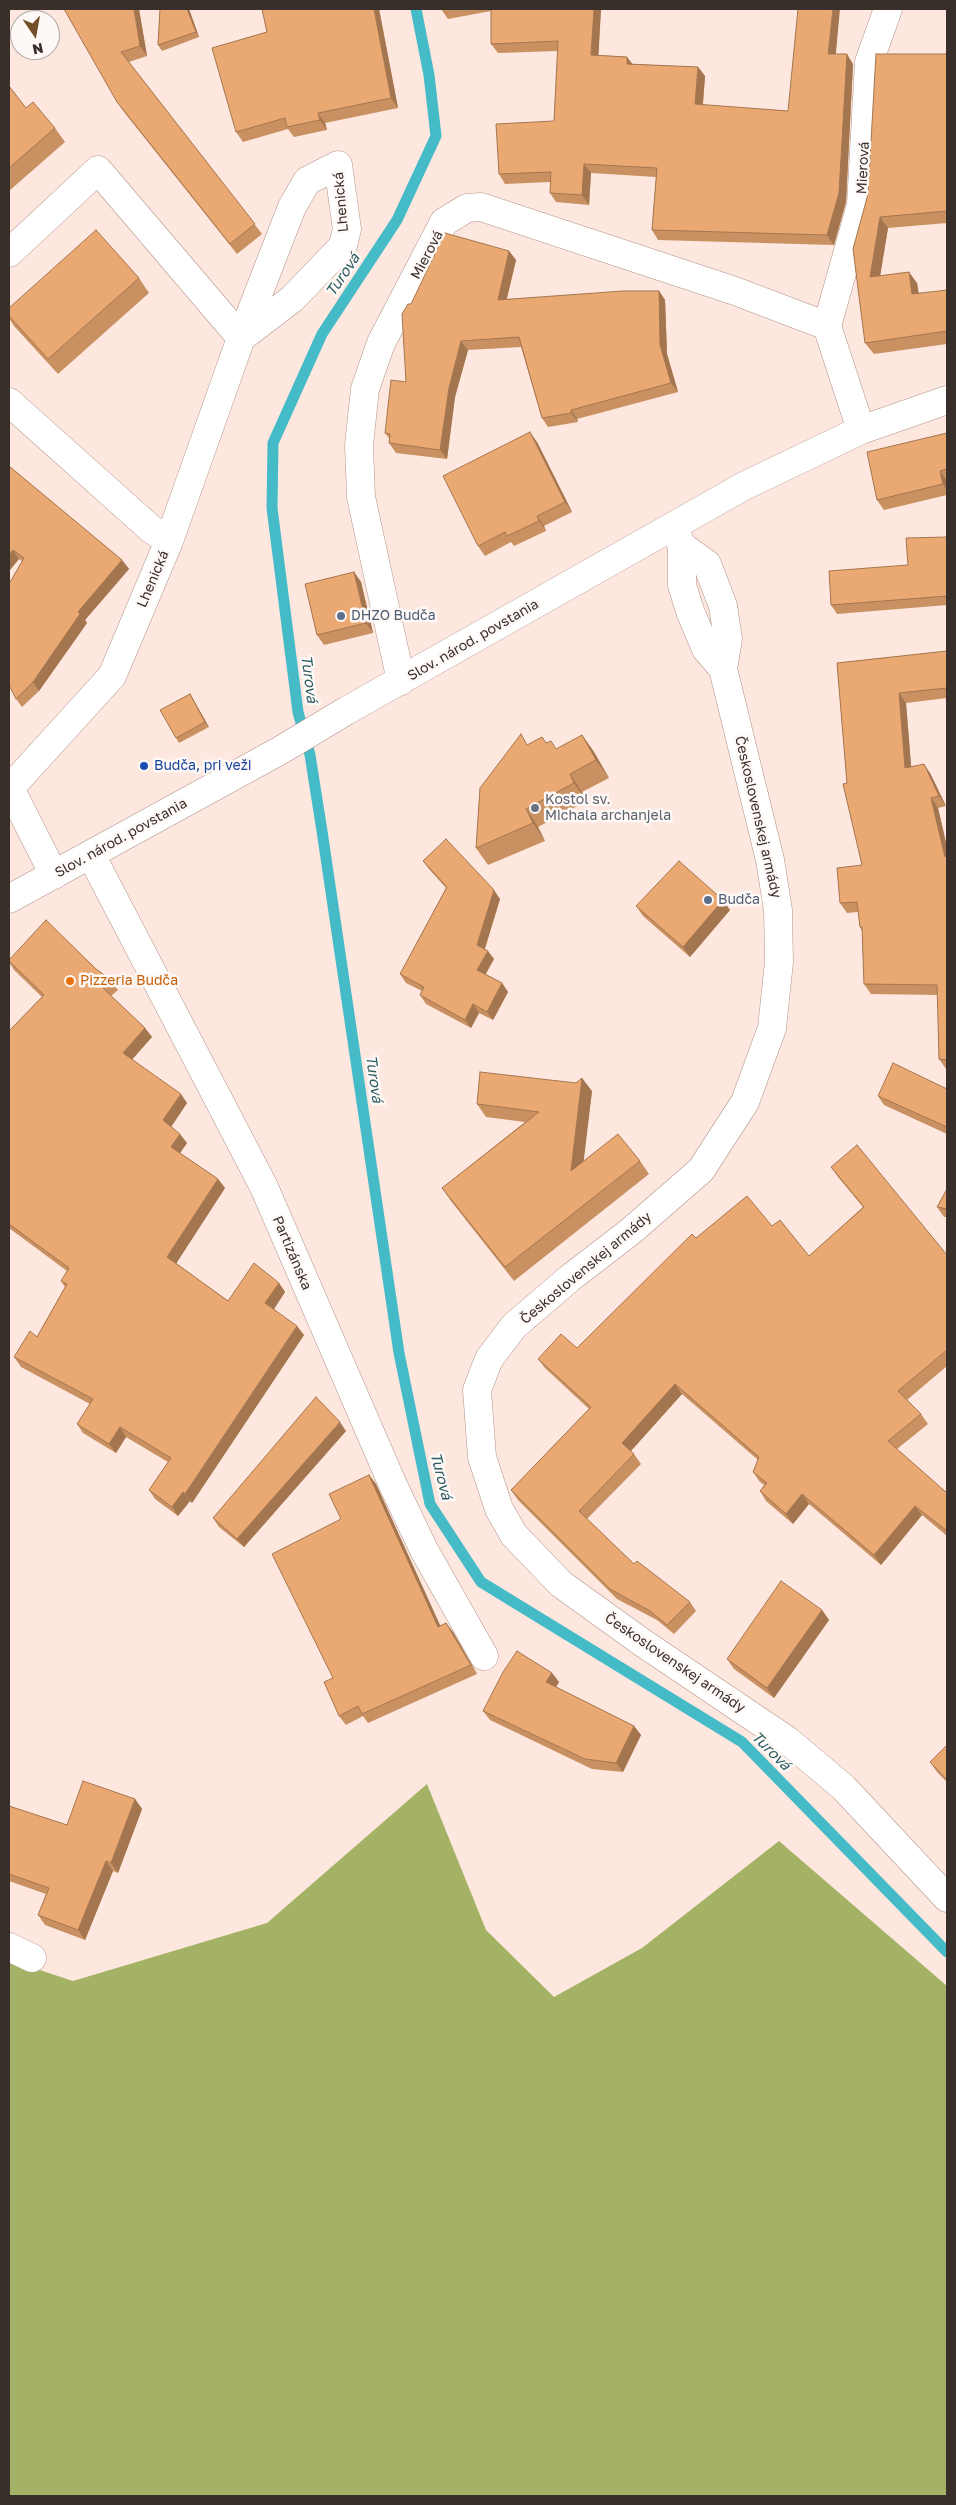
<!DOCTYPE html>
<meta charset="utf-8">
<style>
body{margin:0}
#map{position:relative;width:956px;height:2505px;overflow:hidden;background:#fee7de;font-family:"Golos Text",sans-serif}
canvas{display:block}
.frame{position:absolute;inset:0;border:10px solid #392f2a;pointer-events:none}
.north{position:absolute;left:10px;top:10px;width:50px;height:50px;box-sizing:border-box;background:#fef9f6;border:1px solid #afa8a4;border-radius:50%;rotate:168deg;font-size:14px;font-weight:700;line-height:20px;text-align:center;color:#392f2a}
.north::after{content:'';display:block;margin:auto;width:18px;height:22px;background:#724e28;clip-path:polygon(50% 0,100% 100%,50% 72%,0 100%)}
</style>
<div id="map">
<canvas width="956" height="2505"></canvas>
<div class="frame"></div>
<div class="north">N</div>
</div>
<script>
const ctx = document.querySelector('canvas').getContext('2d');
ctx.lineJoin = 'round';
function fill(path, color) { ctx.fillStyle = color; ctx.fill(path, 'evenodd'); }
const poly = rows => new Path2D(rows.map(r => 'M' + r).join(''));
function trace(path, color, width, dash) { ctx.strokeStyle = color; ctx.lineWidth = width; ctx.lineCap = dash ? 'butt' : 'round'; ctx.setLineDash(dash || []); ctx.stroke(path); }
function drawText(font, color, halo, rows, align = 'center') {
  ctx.font = font + ' "Golos Text",sans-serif'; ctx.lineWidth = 5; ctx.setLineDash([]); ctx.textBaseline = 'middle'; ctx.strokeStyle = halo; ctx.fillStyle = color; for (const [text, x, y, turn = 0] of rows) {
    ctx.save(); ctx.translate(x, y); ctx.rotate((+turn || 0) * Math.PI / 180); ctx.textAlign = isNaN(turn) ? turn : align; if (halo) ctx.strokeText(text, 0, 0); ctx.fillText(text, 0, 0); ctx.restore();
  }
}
fill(poly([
 [427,1784,486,1930,554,1997,642,1948,779,1841,947,1986,947,2496,9,2496,9,1960,73,1981,267,1923]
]), '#a3b264');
trace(poly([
 [416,9,429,75,436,136,397,220,322,334,273,443,272,508,298,712,310,755,322,831,399,1353,430,1504,481,1582,742,1742,947,1952]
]), '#45bbc8', 11);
const minor = poly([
 [9,253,98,170,241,338,292,207,307,181,338,165,347,229,343,246,292,299,241,338,169,541,112,676,11,787],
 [827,326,861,205,869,62,888,9],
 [9,402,151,529,169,541],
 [676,533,682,546,682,585,690,611,706,649,723,669],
 [682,546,707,564,723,606,728,639,723,669,770,860,778,910,779,962,772,1028,745,1102,701,1170,631,1231,570,1278,514,1326,489,1359,477,1390,482,1457,499,1509,514,1535,561,1584,643,1643,787,1740,843,1787,947,1898],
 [401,681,361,497,359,445,365,389,381,343,444,222,467,208,481,207,735,291,827,326,861,430],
 [9,786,54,875],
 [91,855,264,1187,393,1485,424,1550,484,1656],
 [9,899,281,750,346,711,744,486,861,430,947,400],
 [9,1947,32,1958]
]);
trace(minor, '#af948a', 29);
trace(minor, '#fff', 28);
fill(poly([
 [64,9,139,9,147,56,129,62,262,234,237,254,124,112,117,102],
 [160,9,189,9,199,37,162,51,158,45],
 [262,9,379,9,398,108,325,123,327,130,294,137,288,129,243,142,236,132,267,32],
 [441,9,601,9,598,55,627,57,632,64,698,67,705,76,703,105,788,111,836,54,853,64,846,202,834,245,658,240,652,230,656,177,591,173,589,205,556,202,550,193,550,182,505,184,499,174,554,121,558,51,498,53,491,44,491,11,448,19],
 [947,54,947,223,888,228,880,276,917,283,919,294,947,290,947,344,874,354,865,343,853,249],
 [9,86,26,108,55,128,65,142,9,191],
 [509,251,516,260,507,299,659,291,665,300,667,354,678,392,577,419,578,422,548,427,542,418,521,347,468,350,455,397,447,459,396,453,389,443,389,438,385,433,406,382,411,304],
 [139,278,149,293,58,374,14,326,9,318,9,308],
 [947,433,947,495,884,510,877,500],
 [537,442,572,512,544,526,546,531,514,546,511,542,485,556,478,546],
 [9,466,122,560,129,569,85,620,87,623,39,691,22,707,16,699,22,561,19,559,9,571],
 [947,537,947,605,837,614,831,605,908,565],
 [354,572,361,582,373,633,324,645,317,635],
 [947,651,947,698,906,703,911,766,930,773,946,806,938,808,947,847,947,1069,946,1069,939,1059,938,995,871,994,864,984,862,931,860,927,858,912,847,913,840,903,862,865,847,783,837,663],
 [190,694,209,727,179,743,176,738],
 [582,735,594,752,609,778,582,792,587,801,538,827,545,841,488,865,476,848,528,745,542,737,546,743,557,749],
 [423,861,500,899,485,949,494,959,486,974,502,983,508,992,493,1020,479,1013,471,1028,426,1004,420,995,422,991,406,983,400,974,446,888,429,869],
 [636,906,730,910,690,957,643,916],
 [9,962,96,969,111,980,118,990,111,996,145,1028,152,1037,132,1059,187,1103,171,1127,187,1143,180,1153,218,1179,225,1188,176,1263,228,1301,279,1283,285,1292,274,1309,304,1335,192,1503,190,1501,178,1516,155,1499,149,1490,168,1462,126,1437,116,1453,83,1433,77,1424,90,1404,21,1367,14,1357,37,1337,65,1287,61,1281,67,1271,9,1228,9,1031,42,997,14,970],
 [947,1089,947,1134,884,1105,878,1096],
 [592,1091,583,1161,640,1161,649,1174,514,1281,451,1201,442,1188,525,1122,486,1117,477,1104],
 [831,1167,947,1255,947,1366,907,1400,921,1414,928,1424,897,1449,947,1493,947,1536,922,1515,881,1565,809,1504,793,1524,766,1501,760,1491,764,1485,760,1482,753,1472,758,1460,682,1394,631,1451,634,1454,641,1464,587,1519,634,1564,690,1602,696,1611,674,1634,657,1620,617,1599,518,1500,511,1490,589,1409,545,1368,538,1359,577,1348,696,1238,772,1226,809,1256,863,1207,838,1177],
 [947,1189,947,1217,944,1217,937,1207],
 [346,1431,244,1547,219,1527,213,1518],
 [369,1475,376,1484,440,1626,446,1623,453,1632,477,1674,368,1723,363,1716,346,1725,339,1716,341,1519],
 [822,1610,829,1620,774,1698,734,1669,727,1659],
 [552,1673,559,1682,556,1687,634,1726,641,1735,623,1772,592,1769,490,1720,483,1711],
 [947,1745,947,1782,937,1772,930,1762],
 [135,1799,142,1809,118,1873,113,1871,85,1940,45,1925,38,1915,46,1894,9,1881,9,1806,67,1825]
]), '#c99162');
fill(poly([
 [134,9,139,9,147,56,140,46],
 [187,9,189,9,199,37,196,32],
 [374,9,379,9,398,108,391,98],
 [594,9,601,9,598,64,591,55],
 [833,9,840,9,835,63,828,54],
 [847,54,853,64,846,202,834,245,827,235],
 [627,57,634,66,627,64],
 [698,67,705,76,702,113,695,104],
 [318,113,325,123,327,130,320,120],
 [584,164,591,173,589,205,582,195],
 [880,217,888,228,878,289,870,277],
 [509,251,516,260,504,309,498,300],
 [909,272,917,283,920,306,912,294],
 [659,291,665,300,667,354,678,392,671,383,660,345],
 [461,341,468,350,455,397,447,459,440,450,449,388],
 [571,410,577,419,578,422,571,413],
 [530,432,537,442,572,512,565,502],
 [940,471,947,481,947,491,943,484],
 [537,516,544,526,546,531,539,521],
 [13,550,19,559,9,571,9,555],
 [122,560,129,569,85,620,87,623,39,691,33,682,78,612],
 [354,572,361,582,373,633,366,623],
 [899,693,906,703,912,777,905,768],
 [190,694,193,699,209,727,205,722],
 [582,735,594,752,609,778,596,760],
 [924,764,930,773,946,806,939,796],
 [570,774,582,792,587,801,574,783],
 [931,798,938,808,947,847,947,860,945,857],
 [526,809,538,827,545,841,533,823],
 [494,890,500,899,483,954,477,945],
 [723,900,730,910,690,957,683,947],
 [488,951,494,959,483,978,477,970],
 [502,983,508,992,493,1020,487,1012],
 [473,1004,479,1013,471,1028,465,1020],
 [145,1028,152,1037,130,1062,123,1053],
 [582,1078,592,1091,581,1184,571,1171],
 [181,1094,187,1103,169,1130,163,1120],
 [180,1134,187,1143,178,1156,171,1147],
 [218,1179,225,1188,174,1267,167,1257],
 [279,1283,285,1292,272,1312,265,1303],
 [297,1326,304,1335,192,1503,185,1494],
 [675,1384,682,1394,629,1453,622,1443],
 [340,1422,346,1431,244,1547,237,1539],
 [120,1427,126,1437,116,1453,109,1444],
 [369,1475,376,1484,445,1636,438,1627],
 [183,1492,190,1501,178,1516,172,1507],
 [802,1494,809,1504,793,1524,786,1514],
 [915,1506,922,1515,881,1565,874,1555],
 [822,1610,829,1620,774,1698,767,1688],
 [446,1623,453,1632,477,1674,471,1665],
 [552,1673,559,1682,553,1692,546,1682],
 [634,1726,641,1735,623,1772,616,1763],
 [135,1799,142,1809,118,1873,111,1863],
 [106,1861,113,1871,85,1940,78,1930]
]), '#a47650');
const building = poly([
 [64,9,134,9,140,46,121,52,255,224,230,244,117,102,64,9],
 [160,9,187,9,196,32,158,45,160,9],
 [262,9,374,9,391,98,318,113,320,120,287,127,285,118,236,132,212,48,267,32,262,9],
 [491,9,594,9,591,55,627,57,627,64,698,67,695,104,788,111,798,9,833,9,828,54,847,54,839,193,827,235,652,230,657,168,584,164,582,195,550,193,551,172,499,174,496,124,554,121,558,41,491,44,491,9],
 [876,54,947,54,947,211,880,217,870,277,909,272,912,294,947,290,947,331,865,343,853,249,868,194,876,54],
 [9,86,26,108,33,102,55,128,9,168,9,86],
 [96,230,139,278,48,359,9,316,9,308,96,230],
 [445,233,509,251,498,300,623,291,659,291,660,345,671,383,571,410,571,413,542,418,519,337,461,341,449,388,440,450,389,443,390,434,385,433,391,380,406,382,402,314,408,304,411,304,445,233],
 [530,432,565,502,537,516,539,521,507,536,505,532,478,546,443,476,530,432],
 [947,433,947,469,940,471,943,484,877,500,867,452,947,433],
 [9,466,122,560,78,612,80,614,33,682,16,699,9,685,9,584,24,558,13,550,9,555,9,466],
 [947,537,947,596,831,605,829,571,908,565,906,538,947,537],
 [354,572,366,623,317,635,305,584,354,572],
 [947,651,947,688,899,693,905,768,924,764,939,796,931,798,945,857,947,856,947,1060,939,1059,937,985,864,984,862,927,860,927,857,902,840,903,837,868,862,865,843,784,847,783,837,663,947,651],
 [190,694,205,722,176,738,160,710,190,694],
 [521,734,527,745,542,737,546,743,551,741,556,749,582,735,596,760,570,774,574,783,526,809,533,823,476,848,480,788,521,734],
 [446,839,494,890,477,945,488,951,477,970,502,983,487,1012,473,1004,465,1020,420,995,424,987,400,974,447,887,423,861,446,839],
 [679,861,723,900,683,947,636,906,679,861],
 [46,920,96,969,111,980,103,988,145,1028,123,1053,181,1094,163,1120,180,1134,171,1147,218,1179,167,1257,228,1301,254,1263,279,1283,265,1303,297,1326,185,1494,183,1492,172,1507,149,1490,171,1458,120,1427,109,1444,77,1424,93,1399,14,1357,30,1331,37,1337,67,1284,61,1281,69,1268,9,1224,9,1031,44,995,9,961,9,960,46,920],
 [893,1063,947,1089,947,1127,878,1096,893,1063],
 [480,1072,576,1083,582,1078,571,1171,618,1134,640,1161,505,1267,442,1188,539,1112,477,1104,480,1072],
 [857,1145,947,1255,947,1350,898,1391,921,1414,888,1441,947,1493,947,1531,915,1506,874,1555,802,1494,786,1514,760,1491,767,1483,753,1472,759,1457,675,1384,622,1443,634,1454,579,1511,634,1564,637,1561,690,1602,667,1625,650,1611,610,1589,511,1490,591,1407,538,1359,561,1334,577,1348,692,1234,696,1238,747,1196,772,1226,780,1220,809,1256,864,1207,831,1167,857,1145],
 [947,1189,947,1209,937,1207,947,1189],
 [316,1397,340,1422,237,1539,213,1518,316,1397],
 [369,1475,438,1627,446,1623,471,1665,362,1714,358,1706,339,1716,324,1682,333,1678,272,1554,341,1519,329,1494,369,1475],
 [781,1581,822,1610,767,1688,727,1659,781,1581],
 [517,1651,552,1673,546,1682,634,1726,616,1763,585,1759,483,1711,503,1672,517,1651],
 [947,1745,947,1780,930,1762,947,1745],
 [83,1781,135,1799,111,1863,106,1861,78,1930,38,1915,49,1888,9,1874,9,1806,67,1825,83,1781]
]);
fill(building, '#eaa972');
trace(building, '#a47650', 1);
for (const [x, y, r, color] of [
 [341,616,5,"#5c6f8a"],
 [144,766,5,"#1a4fb4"],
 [535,808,5,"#6b7280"],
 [708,900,5,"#5c6f8a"],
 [70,981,5,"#e8710a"]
]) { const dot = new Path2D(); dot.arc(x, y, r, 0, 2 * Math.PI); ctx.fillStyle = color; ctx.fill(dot); trace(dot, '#fef9f6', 2); }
drawText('14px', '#392f2a', '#fef9f6', [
 ["Mierová",863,168,-87],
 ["Lhenická",341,202,-95],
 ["Mierová",427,255,-62],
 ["Lhenická",153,579,-67],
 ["Slov. národ. povstania",473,640,-30],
 ["Československej armády",758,817,77],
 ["Slov. národ. povstania",121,838,-29],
 ["Partizánska",292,1253,67],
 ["Československej armády",586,1268,-40],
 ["Československej armády",675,1663,34]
]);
drawText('14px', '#4e5e75', '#fef9f6', [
 ["DHZO Budča",351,616],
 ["Budča",718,900]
], 'left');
drawText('14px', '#164399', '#fef9f6', [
 ["Budča, pri veži",154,766]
], 'left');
drawText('14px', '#5b616d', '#fef9f6', [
 ["Kostol sv.",545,800],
 ["Michala archanjela",545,816]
], 'left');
drawText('14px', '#c56008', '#fef9f6', [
 ["Pizzeria Budča",80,981]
], 'left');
drawText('italic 15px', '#2b5d63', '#fef9f6', [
 ["Turová",343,275,-56],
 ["Turová",309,679,83],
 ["Turová",374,1079,82],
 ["Turová",441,1476,76],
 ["Turová",771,1751,45]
]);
</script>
